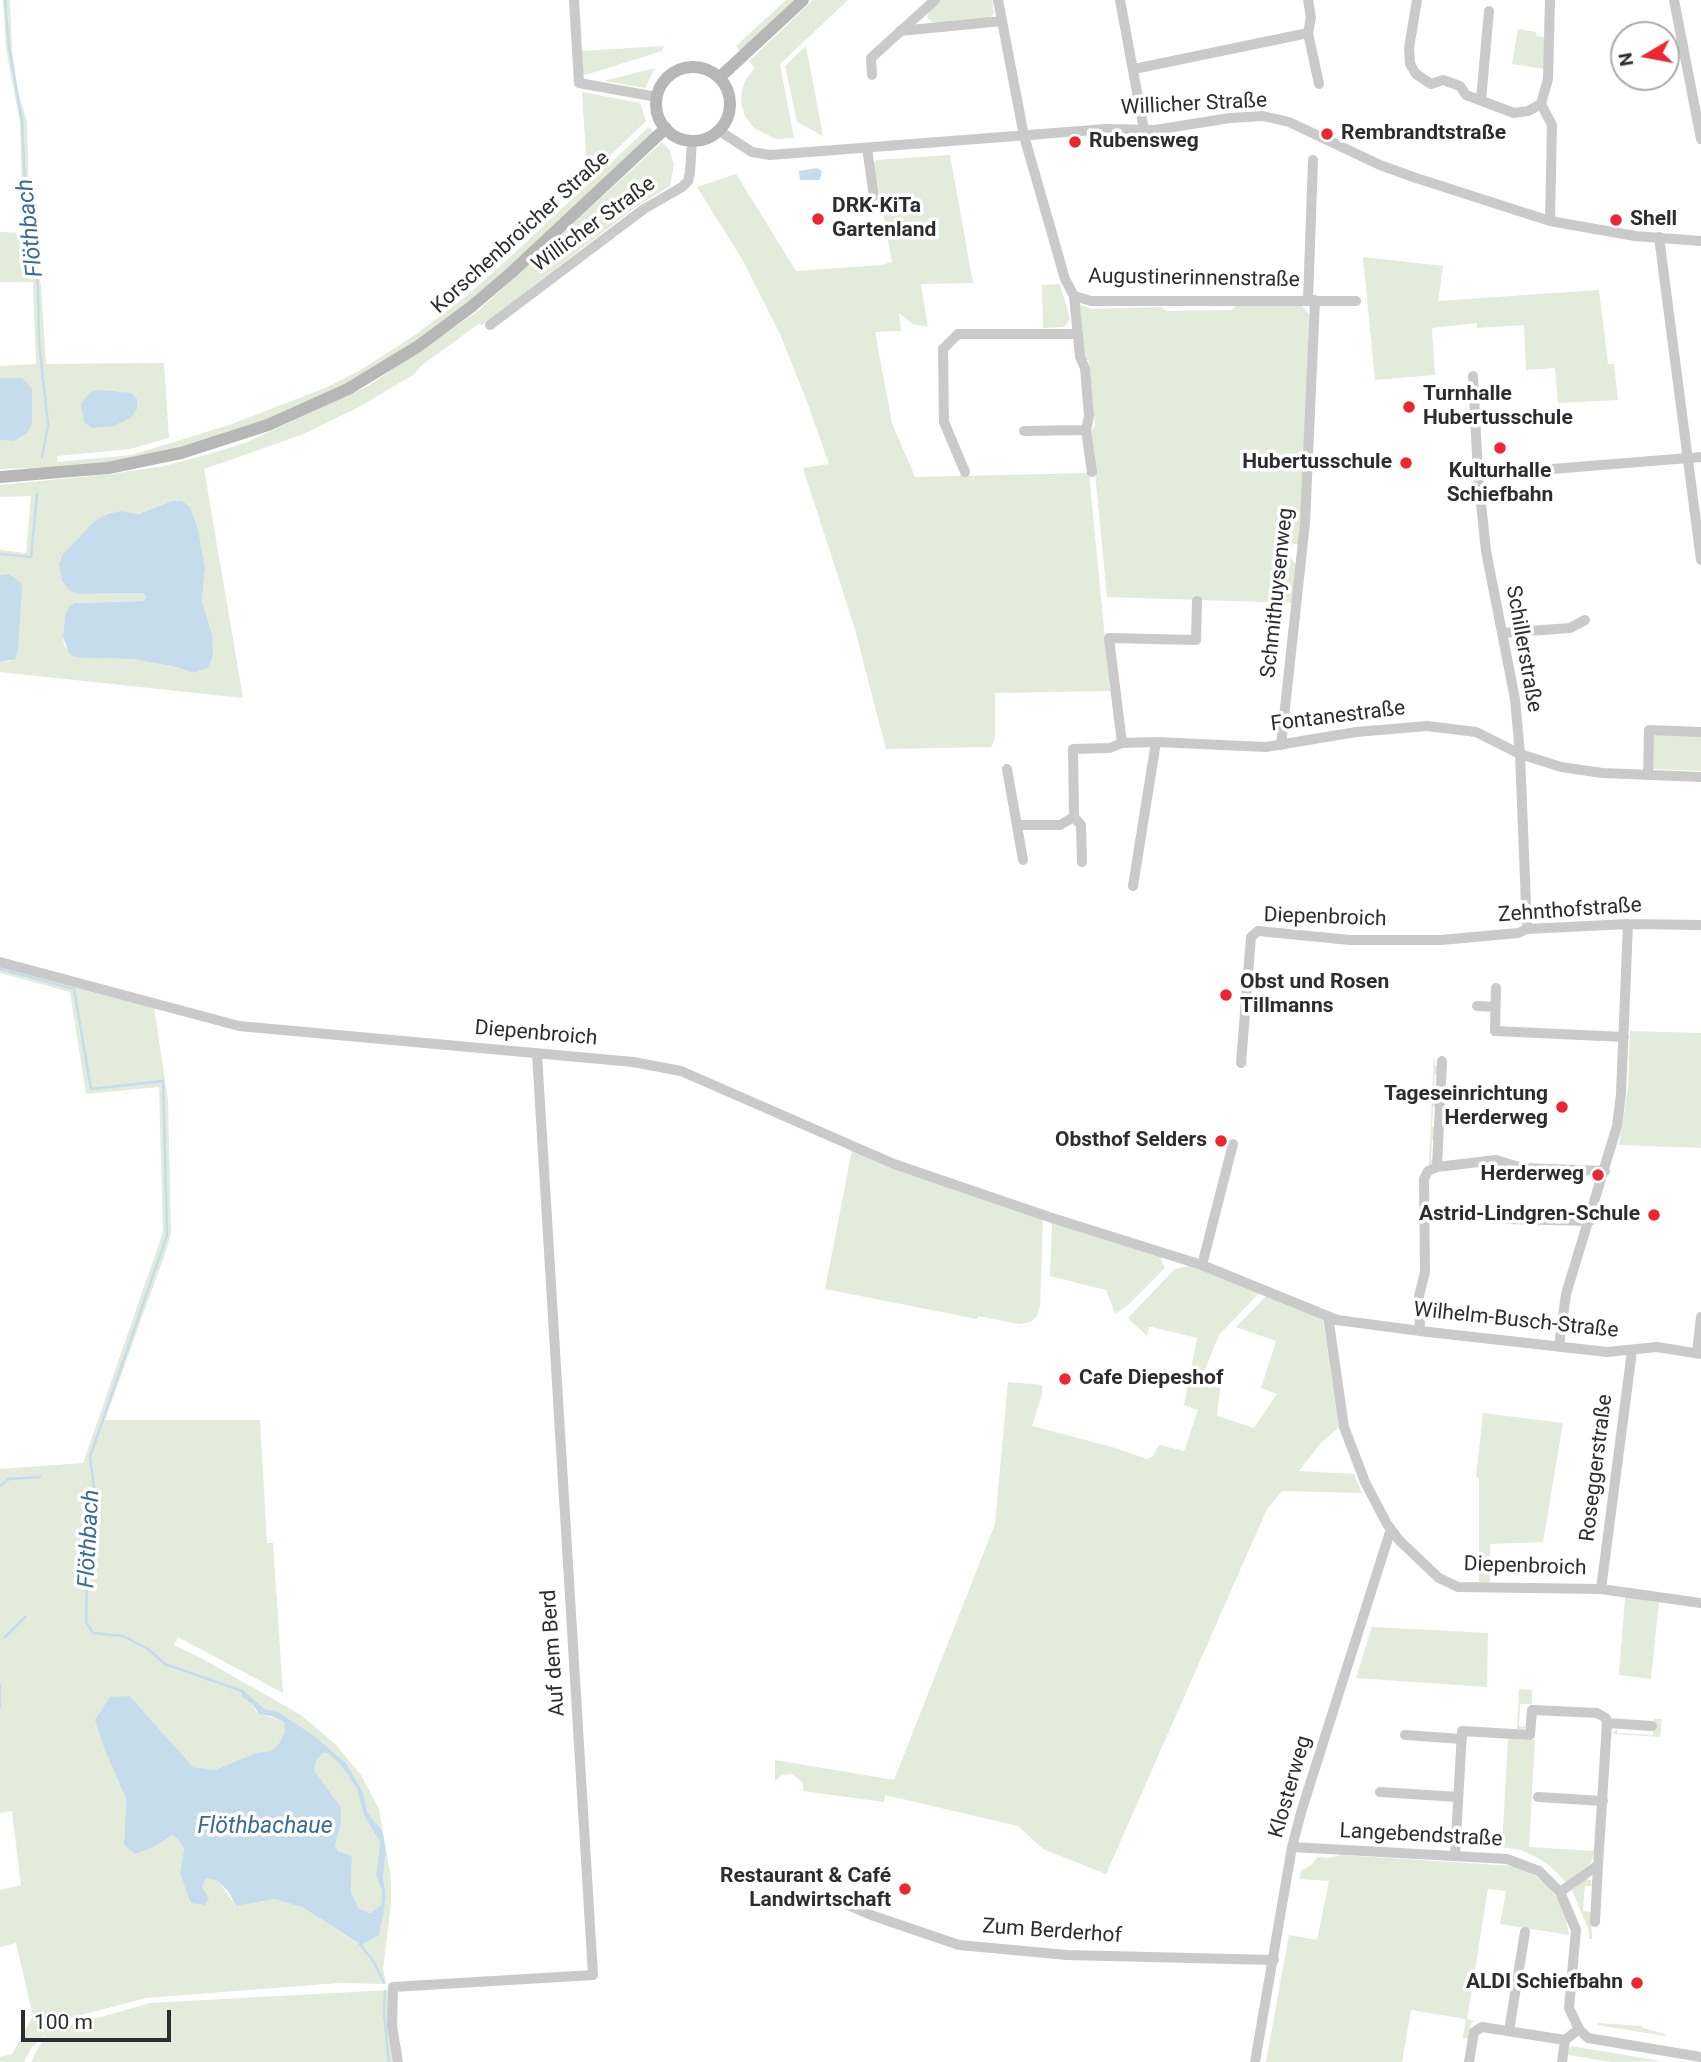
<!DOCTYPE html>
<meta charset="utf-8">
<style>
body{margin:0}
#map{position:relative;width:1701px;height:2062px;overflow:hidden;background:#fff;font-family:Roboto,sans-serif}
canvas{display:block}
.north{position:absolute;left:1610px;top:21px;width:70px;height:70px;box-sizing:border-box;background:#fff;border:2px solid #ababab;border-radius:50%;rotate:260deg;font-size:19px;font-weight:700;line-height:28px;text-align:center;color:#2d2d2d}
.north::after{content:'';display:block;margin:auto;width:24px;height:32px;background:#ec272f;clip-path:polygon(50% 0,100% 100%,50% 72%,0 100%)}
.scale{position:absolute;left:21px;top:2010px;width:150px;height:32px;box-sizing:border-box;border:4px solid #2d2d2d;border-top:0;padding-left:9px;font-size:21px;line-height:24px;white-space:nowrap;color:#2d2d2d;-webkit-text-stroke:5px #fff;paint-order:stroke}
</style>
<div id="map">
<canvas width="1701" height="2062"></canvas>
<div class="north">N</div>
<div class="scale">100 m</div>
</div>
<script>
const ctx = document.querySelector('canvas').getContext('2d');
ctx.lineJoin = 'round';
function fill(path, color) { ctx.fillStyle = color; ctx.fill(path, 'evenodd'); }
const poly = rows => new Path2D(rows.map(r => 'M' + r).join(''));
function trace(path, color, width, dash) { ctx.strokeStyle = color; ctx.lineWidth = width; ctx.lineCap = dash ? 'butt' : 'round'; ctx.setLineDash(dash || []); ctx.stroke(path); }
function drawText(font, color, halo, rows, align = 'center') {
  ctx.font = font + ' Roboto,sans-serif'; ctx.lineWidth = 7; ctx.setLineDash([]); ctx.textBaseline = 'middle'; ctx.strokeStyle = halo; ctx.fillStyle = color; for (const [text, x, y, turn = 0] of rows) {
    ctx.save(); ctx.translate(x, y); ctx.rotate((+turn || 0) * Math.PI / 180); ctx.textAlign = isNaN(turn) ? turn : align; if (halo) ctx.strokeText(text, 0, 0); ctx.fillText(text, 0, 0); ctx.restore();
  }
}
fill(poly([
 [3,0,10,0,12,50,17,88,27,122,29,205,41,286,46,364,164,363,169,438,130,449,57,456,57,462,131,455,171,443,232,424,325,388,359,371,415,335,465,297,509,258,649,127,654,133,530,249,467,303,433,330,359,377,319,398,238,432,130,461,60,467,0,469,0,440,14,441,22,378,0,378,0,366,36,364,33,282,0,282,0,232,26,233,22,205,20,122,6,50],
 [786,0,794,0,740,51,736,46],
 [813,0,848,0,780,64,794,138,776,139,754,128,745,116,741,103,742,90,746,79,755,68,749,61],
 [939,0,992,0,994,13,990,18,936,24,927,18,930,8],
 [1518,29,1536,32,1536,36,1544,37,1544,69,1512,64],
 [664,46,662,51,582,76,580,51],
 [806,46,823,136,797,122,785,66],
 [655,68,645,88,604,81],
 [582,92,640,103,646,121,593,172,587,170],
 [662,142,669,149,674,164,670,186,636,207,481,326,480,323,422,365,413,375,357,408,301,435,204,469,243,698,0,672,0,662,10,661,8,574,0,575,0,550,26,553,31,496,0,497,0,485,111,474,164,466,202,456,245,443,368,386,478,311],
 [172,501,205,569,202,601,212,634,208,668,194,673,176,667,133,659,75,657,64,645,63,637,65,616,74,603,144,601,146,597,144,593,81,594,84,534,95,521,121,511,137,514],
 [950,155,973,283,921,284,928,327,913,324,899,313,901,331,875,332,892,423,915,477,1089,473,1110,691,995,693,995,738,991,747,886,749,854,626,803,468,829,464,806,399,780,334,742,259,697,187,736,174,796,271,881,265,892,262,874,163,876,160],
 [1363,257,1443,266,1438,301,1599,290,1608,364,1614,364,1618,400,1558,403,1555,368,1526,370,1524,325,1477,328,1477,323,1432,328,1435,375,1375,380],
 [1060,284,1070,319,1064,327,1043,328,1042,285],
 [1078,304,1091,309,1162,307,1166,311,1231,310,1235,306,1301,305,1309,314,1303,524,1301,544,1292,544,1290,557,1296,565,1294,603,1107,597,1091,431,1095,426,1089,360,1083,360],
 [1652,733,1701,735,1701,771,1652,769],
 [0,966,154,1007,168,1100,171,1233,167,1248,105,1420,260,1420,267,1543,273,1543,283,1693,178,1637,174,1645,201,1658,301,1715,335,1744,361,1775,379,1809,391,1879,391,1904,383,1969,386,1984,338,1983,146,1998,62,2020,55,2030,150,2003,389,1990,393,2062,31,2062,45,2035,32,2047,24,2062,0,2062,0,2057,12,2054,33,2016,16,1943,0,1947,0,1890,21,1885,12,1811,0,1813,0,1469,83,1463,163,1232,159,1087,86,1094,70,992,0,973],
 [245,1692,265,1709,278,1712,312,1734,346,1763,363,1792,367,1812,383,1832,386,1854,383,1875,386,1898,382,1915,360,1945,302,1907,274,1899,236,1906,218,1881,206,1878,202,1888,180,1875,184,1849,179,1841,172,1835,154,1847,135,1854,124,1845,130,1696,193,1767,215,1770,256,1753,271,1751,280,1742,285,1731,284,1722,256,1712,253,1705,241,1696],
 [1630,1031,1701,1033,1701,1148,1619,1145,1628,1088],
 [1434,1055,1435,1066,1438,1066,1438,1074,1435,1074,1434,1094,1437,1094,1436,1107,1433,1107,1432,1127,1436,1127,1435,1140,1432,1140,1431,1160,1434,1160,1434,1164,1429,1166],
 [852,1150,893,1168,1043,1218,1040,1307,1037,1316,1031,1322,1019,1324,978,1316,977,1319,825,1289],
 [1052,1221,1162,1256,1161,1261,1165,1268,1128,1305,1115,1314,1106,1290,1050,1276],
 [1195,1265,1260,1292,1219,1335,1203,1374,1221,1380,1217,1416,1254,1428,1277,1394,1261,1388,1276,1341,1236,1327,1267,1295,1318,1316,1323,1320,1324,1326,1339,1427,1320,1444,1299,1471,1354,1474,1362,1493,1282,1491,1267,1509,1106,1874,1043,1849,1018,1826,885,1795,884,1802,803,1791,803,1783,792,1774,782,1775,775,1781,775,1760,894,1780,995,1524,1008,1382,1042,1385,1042,1394,1032,1426,1112,1447,1147,1459,1153,1456,1159,1445,1184,1451,1198,1410,1184,1405,1197,1338,1152,1327,1149,1327,1147,1336,1128,1318,1175,1269],
 [1483,1413,1563,1423,1543,1542,1490,1544,1490,1582,1479,1582,1479,1478,1476,1477],
 [1625,1597,1659,1602,1651,1679,1619,1675],
 [1372,1627,1488,1633,1487,1687,1356,1678],
 [1519,1689,1532,1690,1532,1704,1520,1704,1519,1726,1526,1727,1523,1730,1517,1729],
 [1654,1719,1662,1719,1660,1737,1612,1734,1617,1729,1617,1733,1653,1735],
 [1508,1739,1535,1740,1529,1847,1595,1851,1591,1863,1566,1882,1550,1866,1538,1858,1521,1850,1502,1847],
 [323,1753,328,1753,340,1764,357,1789,364,1816,380,1842,376,1875,382,1892,381,1905,370,1913,358,1908,351,1892,352,1856,338,1851,335,1846,341,1823,314,1770,315,1760],
 [1341,1855,1515,1866,1533,1874,1546,1884,1559,1900,1566,1918,1569,1935,1500,1924,1506,1891,1488,1889,1467,2019,1475,2021,1471,2023,1469,2039,1463,2038,1466,2019,1411,2010,1402,2062,1266,2062,1289,1935,1317,1940,1329,1881,1299,1879,1301,1871,1311,1865,1318,1857,1328,1858],
 [1586,1879,1591,1880,1592,1886,1585,1886,1583,1911,1591,1912,1592,1939,1589,1939,1589,1931,1572,1890],
 [1598,2023,1642,2026,1643,2028,1665,2034,1665,2036,1597,2025],
 [1570,2046,1661,2061,1611,2062,1568,2055]
]), '#e3ebda');
fill(poly([
 [817,168,822,171,820,180,800,180,799,171],
 [0,378,22,378,32,389,32,424,27,433,14,441,0,440],
 [102,390,131,393,137,399,137,409,130,418,113,426,91,428,84,421,81,405,85,398,92,391],
 [172,501,182,501,190,507,198,530,205,569,202,601,212,634,213,655,208,668,194,673,176,667,133,659,85,658,75,657,69,653,63,637,65,616,68,608,74,603,144,601,146,597,143,593,81,594,70,591,62,581,59,564,63,554,95,521,108,514,121,511,138,514],
 [8,574,20,582,22,587,18,651,15,659,0,662,0,575],
 [244,1691,265,1709,278,1712,312,1734,346,1763,363,1792,367,1812,383,1832,386,1854,383,1875,386,1898,379,1935,361,1945,302,1907,274,1899,236,1906,228,1891,218,1881,206,1878,202,1888,209,1898,205,1905,191,1903,180,1874,184,1849,179,1841,172,1835,154,1847,135,1854,124,1845,126,1798,105,1750,95,1720,110,1697,130,1696,193,1767,215,1770,256,1753,271,1751,280,1742,285,1731,284,1722,271,1716,259,1714,253,1705,241,1696],
 [323,1753,328,1753,340,1764,357,1789,364,1816,380,1842,376,1875,382,1892,381,1905,370,1913,358,1908,351,1892,352,1856,338,1851,335,1846,341,1823,341,1808,314,1770,316,1760]
]), '#c5dcec');
trace(poly([
 [5,0,9,47,22,121,26,202,38,287,39,342,48,425,42,457],
 [0,554,31,557,37,494],
 [0,969,74,989,91,1089,163,1081,167,1235,90,1457,95,1496,88,1541,86,1622,93,1633,123,1636,148,1649,165,1664,242,1691,246,1695],
 [0,1486,9,1479,40,1477],
 [5,1637,25,1617],
 [0,1685,0,1707],
 [359,1943,374,1962,384,1983],
 [385,1991,384,2013,389,2062]
]), '#c5dcec', 2.5);
trace(poly([
 [574,0,579,83,657,97],
 [998,0,1024,136,1065,279,1074,296,1091,301,1356,301],
 [1120,0,1144,130],
 [1417,0,1409,48,1410,64,1416,74,1431,84,1443,80,1460,86,1466,95,1514,113,1528,111,1541,104,1548,79,1550,0],
 [1674,0,1701,139],
 [900,31,1002,21],
 [1308,33,1319,84],
 [1134,69,1308,33,1311,17,1308,0],
 [872,75,871,58,935,0],
 [1481,100,1489,11],
 [1541,104,1552,125,1550,221],
 [718,130,752,152,770,155,1106,129,1155,130,1230,118,1263,116,1289,122,1380,165,1416,178,1550,221,1635,236,1701,241],
 [867,148,874,196],
 [1659,237,1701,560],
 [1074,296,1080,357,1085,368,1089,416,1086,430,1092,472],
 [1308,300,1313,160],
 [490,325,644,209,682,187,688,181,690,172,692,140],
 [1473,376,1478,475,1486,551,1515,699,1520,754,1527,929],
 [1024,431,1086,430],
 [965,472,944,422,943,349,958,334,1078,334],
 [1478,475,1701,457],
 [1502,633,1570,628,1585,620],
 [1122,743,1109,638,1196,640,1197,601],
 [1281,745,1305,523,1315,300],
 [1007,769,1023,860],
 [1648,775,1649,730,1701,732],
 [1074,817,1081,825,1082,862],
 [1017,825,1060,825,1074,817,1073,749,1110,748,1122,743,1156,742],
 [1133,886,1156,742,1266,747,1356,732,1427,726,1476,732,1520,754,1561,767,1602,773,1701,777],
 [0,962,239,1026,633,1062,681,1071,894,1164,1049,1217,1202,1265,1337,1320,1420,1331,1607,1352,1657,1347,1701,1354],
 [1496,988,1495,1031,1624,1037],
 [1477,1006,1495,1007],
 [1241,1063,1251,937,1258,931,1350,940,1441,940,1518,933,1527,929,1628,924,1701,925],
 [1437,1167,1496,1160,1522,1168,1605,1171],
 [1508,1219,1590,1221],
 [1202,1265,1233,1144],
 [1328,1316,1344,1427,1365,1482,1387,1524,1399,1540,1439,1578,1458,1587,1601,1589,1701,1603],
 [1420,1331,1419,1296,1425,1272,1424,1179,1428,1171,1437,1167,1442,1061],
 [1559,1346,1566,1294,1617,1126,1621,1094,1628,924],
 [1697,1353,1701,1317],
 [1601,1589,1632,1351],
 [1405,1735,1462,1739],
 [1380,1792,1458,1797],
 [1538,1797,1603,1801],
 [1292,1847,1507,1859,1539,1871,1560,1892,1576,1930,1569,2008,1579,2029,1588,2038,1701,2057],
 [1455,1856,1462,1731,1530,1735,1532,1710,1597,1713,1606,1718,1607,1723],
 [1560,1892,1598,1865,1607,1723,1652,1726],
 [836,1900,871,1915,959,1945,1067,1955,1274,1960],
 [1595,1922,1598,1865],
 [1509,2031,1525,1932],
 [398,2062,392,2026,393,1987,593,1975,537,1054],
 [1255,2062,1292,1847,1302,1809,1391,1529],
 [1469,2062,1474,2032,1482,2027,1565,2040,1579,2029],
 [1562,2062,1565,2040]
]), '#cacaca', 10);
trace(poly([
 '656 104a37 37 0 1 1 74 0a37 37 0 1 1-74 0Z',
 [719,78,803,0],
 [0,477,108,468,181,453,268,425,348,389,417,347,471,307,512,272,666,128]
]), '#b7b7b7', 12);
for (const [x, y, r, color] of [
 [1327,134,7,"#ec272f"],
 [1075,142,7,"#ec272f"],
 [818,219,7,"#ec272f"],
 [1616,220,7,"#ec272f"],
 [1409,407,7,"#ec272f"],
 [1500,448,7,"#ec272f"],
 [1406,463,7,"#ec272f"],
 [1226,995,7,"#ec272f"],
 [1562,1107,7,"#ec272f"],
 [1221,1141,7,"#ec272f"],
 [1598,1175,7,"#ec272f"],
 [1654,1215,7,"#ec272f"],
 [1065,1379,7,"#ec272f"],
 [905,1889,7,"#ec272f"],
 [1637,1983,7,"#ec272f"]
]) { const dot = new Path2D(); dot.arc(x, y, r, 0, 2 * Math.PI); ctx.fillStyle = color; ctx.fill(dot); trace(dot, '#fff', 2.5); }
drawText('21px', '#2d2d2d', '#fff', [
 ["Willicher Straße",1194,105,-3],
 ["Willicher Straße",594,225,-36],
 ["Korschenbroicher Straße",521,233,-42],
 ["Augustinerinnenstraße",1194,279,1],
 ["Schmithuysenweg",1278,593,-84],
 ["Schillerstraße",1523,649,80],
 ["Fontanestraße",1338,717,-7],
 ["Zehnthofstraße",1570,911,-4],
 ["Diepenbroich",1325,918,2],
 ["Diepenbroich",536,1034,5],
 ["Wilhelm-Busch-Straße",1516,1321,6],
 ["Roseggerstraße",1597,1468,-83],
 ["Diepenbroich",1525,1567,2],
 ["Auf dem Berd",554,1653,-94],
 ["Klosterweg",1291,1787,-74],
 ["Langebendstraße",1421,1836,3],
 ["Zum Berderhof",1052,1932,4]
]);
drawText('bold 21px', '#2d2d2d', '#fff', [
 ["Rembrandtstraße",1341,134],
 ["Rubensweg",1089,142],
 ["DRK-KiTa",832,207],
 ["Gartenland",832,231],
 ["Shell",1630,220],
 ["Turnhalle",1423,395],
 ["Hubertusschule",1423,419],
 ["Hubertusschule",1392,463,"right"],
 ["Kulturhalle",1500,472,"center"],
 ["Schiefbahn",1500,496,"center"],
 ["Obst und Rosen",1240,983],
 ["Tillmanns",1240,1007],
 ["Tageseinrichtung",1548,1095,"right"],
 ["Herderweg",1548,1119,"right"],
 ["Obsthof Selders",1207,1141,"right"],
 ["Herderweg",1584,1175,"right"],
 ["Astrid-Lindgren-Schule",1640,1215,"right"],
 ["Cafe Diepeshof",1079,1379],
 ["Restaurant & Café",891,1877,"right"],
 ["Landwirtschaft",891,1901,"right"],
 ["ALDI Schiefbahn",1623,1983,"right"]
], 'left');
drawText('italic 23px', '#386c92', '#fff', [
 ["Flöthbach",31,228,-96],
 ["Flöthbach",90,1539,-87],
 ["Flöthbachaue",265,1827]
]);
</script>
